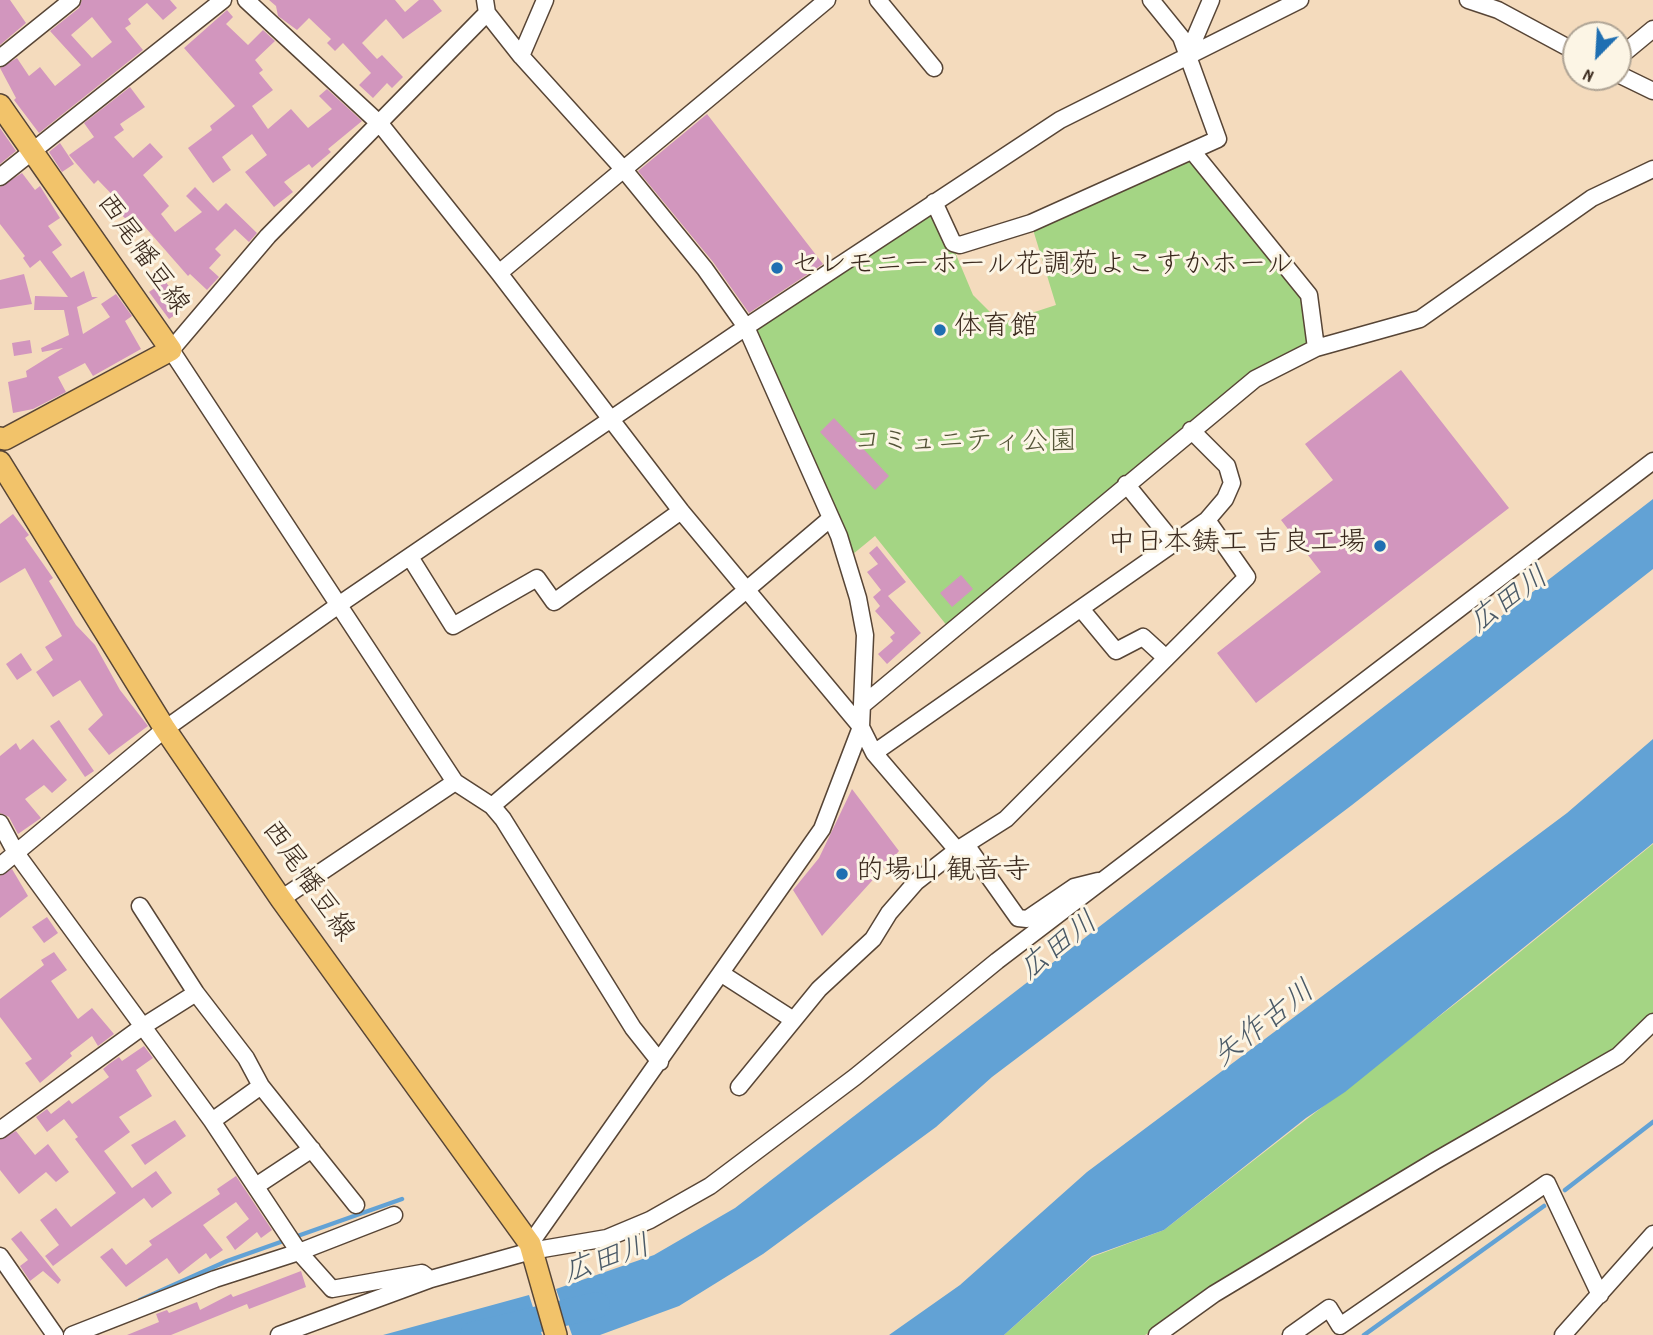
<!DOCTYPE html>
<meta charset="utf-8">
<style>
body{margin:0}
#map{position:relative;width:1653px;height:1335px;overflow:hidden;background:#f4dbbd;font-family:Dekko,sans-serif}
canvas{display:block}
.north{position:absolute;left:1562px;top:21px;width:70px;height:70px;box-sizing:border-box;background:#fcf5e5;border:2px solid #afa495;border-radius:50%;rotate:204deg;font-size:19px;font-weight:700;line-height:28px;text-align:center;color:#3b2a1e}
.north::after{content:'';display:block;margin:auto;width:24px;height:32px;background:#1f6fb2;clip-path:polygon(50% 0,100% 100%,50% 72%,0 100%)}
</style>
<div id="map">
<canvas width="1653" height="1335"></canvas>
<div class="north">N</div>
</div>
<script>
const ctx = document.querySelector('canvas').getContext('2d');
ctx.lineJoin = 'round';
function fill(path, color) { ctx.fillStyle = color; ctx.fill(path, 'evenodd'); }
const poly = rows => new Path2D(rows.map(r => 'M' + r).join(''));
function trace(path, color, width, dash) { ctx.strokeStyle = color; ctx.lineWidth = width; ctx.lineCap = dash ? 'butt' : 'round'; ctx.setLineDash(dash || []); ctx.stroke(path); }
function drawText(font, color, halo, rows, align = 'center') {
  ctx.font = font + ' Dekko,"Klee One",sans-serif'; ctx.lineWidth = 6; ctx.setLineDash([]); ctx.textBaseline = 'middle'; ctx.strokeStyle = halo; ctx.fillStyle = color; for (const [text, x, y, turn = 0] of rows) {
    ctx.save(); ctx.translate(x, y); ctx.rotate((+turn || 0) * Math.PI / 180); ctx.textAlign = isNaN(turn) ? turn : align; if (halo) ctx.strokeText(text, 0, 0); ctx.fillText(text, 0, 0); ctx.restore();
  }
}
fill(poly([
 [1193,152,1309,295,1316,348,1255,379,952,632,875,536,847,559,746,327,934,202,973,295,1001,323,1056,305,1031,223],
 [1653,844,1653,1013,1615,1053,1391,1181,1145,1335,1004,1335,1092,1257,1164,1230,1473,990]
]), '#a4d584');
fill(poly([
 [1653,499,1653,569,1352,805,992,1077,936,1127,763,1254,679,1306,600,1335,572,1335,556,1289,654,1255,735,1208],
 [1653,739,1653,843,1345,1092,1306,1118,1164,1230,1092,1256,1004,1335,889,1335,960,1285,1087,1172,1567,813],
 [529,1295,542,1335,383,1335]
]), '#62a2d5');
trace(poly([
 [1565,1190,1653,1122],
 [140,1300,227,1261,402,1199],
 [1364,1335,1544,1206]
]), '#62a2d5', 4.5);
trace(poly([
 [473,1335,597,1305]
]), '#62a2d5', 26);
fill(poly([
 [0,0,10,0,26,23,0,45],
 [82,0,170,0,177,8,163,20,147,3,128,19,131,24,125,28,143,50,39,133,14,100,16,98,0,68,17,58,29,76,40,67,55,86,81,65,50,31,79,8],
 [92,17,112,42,92,58,71,35],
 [269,0,395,0,405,12,419,0,433,0,442,11,403,39,386,19,362,43,377,59,382,55,403,77,392,88,387,83,373,98,359,85,371,73,343,43,335,51,327,43,331,39,309,18,297,30,278,16,276,6],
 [227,10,233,17,226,24,248,45,263,30,275,41,255,60,263,70,259,73,273,90,252,106,268,129,291,109,308,128,332,109,319,96,327,89,362,121,328,149,331,152,312,168,309,164,284,182,293,192,274,207,245,172,267,155,252,134,222,157,231,170,213,183,188,148,212,130,210,126,235,106,184,48],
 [130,87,145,107,120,124,124,130,114,137,133,158,150,143,163,157,143,175,169,206,161,214,175,232,202,212,186,196,195,187,218,211,226,203,257,233,249,242,235,229,215,249,221,255,209,268,219,277,207,290,190,274,188,276,138,219,132,224,119,213,124,207,98,180,94,184,69,155,94,137,84,123],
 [707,114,823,264,749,313,713,262,638,171],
 [0,128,16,151,0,164],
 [60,143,74,164,62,172,49,152],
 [22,173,35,190,40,186,60,218,48,226,62,245,52,252,71,278,84,271,92,297,98,297,77,307,83,334,110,317,101,304,116,294,132,316,125,321,141,349,93,376,85,363,58,377,66,392,33,409,13,413,8,382,27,377,26,371,63,348,42,352,41,348,69,335,64,310,34,310,35,296,68,297,40,260,30,268,23,258,25,256,0,224,0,187],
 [24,274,32,304,0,309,0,280],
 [165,281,185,308,169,319,149,292],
 [30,340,32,353,14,356,12,343],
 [1401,370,1509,508,1256,703,1217,653,1321,572,1281,520,1333,480,1305,444],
 [834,418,889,476,875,490,820,432],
 [13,514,29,535,25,538,53,578,49,581,76,625,95,645,120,690,148,726,109,755,88,729,103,715,80,680,53,697,36,672,53,660,45,647,62,636,25,568,0,583,0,524],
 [877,546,906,582,888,596,921,633,887,664,878,654,893,641,890,637,895,633,875,611,880,606,873,597,881,590,867,572,878,564,869,553],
 [961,575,973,589,952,607,940,593],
 [21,653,32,670,17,680,6,664],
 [59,720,94,771,85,777,50,726],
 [33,739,67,780,52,793,44,785,25,799,41,818,18,834,9,817,0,813,0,756,16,743,20,750],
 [852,789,899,851,822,936,793,890,819,858],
 [12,869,28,896,0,918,0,876],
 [47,917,58,933,44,943,32,927],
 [54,952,67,970,51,981,78,1019,92,1008,114,1034,98,1046,92,1036,70,1053,72,1056,40,1083,25,1063,32,1059,0,1017,0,999,44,965,41,960],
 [144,1046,153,1058,136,1070,152,1096,119,1117,130,1132,104,1151,132,1188,156,1171,172,1193,152,1208,144,1198,53,1266,45,1256,59,1245,40,1220,56,1208,71,1227,116,1193,75,1139,78,1137,64,1119,47,1132,36,1117,47,1109,51,1114,69,1100,72,1104,109,1077,103,1069,109,1064,119,1057,122,1061],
 [175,1120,186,1136,145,1165,131,1145],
 [16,1131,35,1155,48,1144,69,1172,56,1182,46,1172,19,1194,0,1170,0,1140],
 [236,1176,272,1230,261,1238,257,1232,235,1250,226,1237,249,1219,236,1202,203,1225,223,1250,210,1259,206,1253,179,1274,167,1258,126,1287,100,1257,112,1248,126,1265,152,1245,149,1241,220,1194,217,1189],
 [21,1231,61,1280,58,1284,43,1271,30,1281,20,1266,28,1260,11,1239],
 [301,1271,306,1287,249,1309,247,1304,171,1335,127,1335,159,1322,156,1314,167,1310,169,1313,197,1302,200,1310,231,1294,233,1297]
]), '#d296be');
const minor = poly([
 [246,0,381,125,499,273,681,511,861,727,874,753,957,850,1006,819,1247,577,1207,520,1225,499,1232,483,1227,466,1191,430],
 [485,0,487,13,521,56,625,171,705,269,746,327,839,536,858,598,865,635,861,727,822,829,530,1244],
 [878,0,934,68],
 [1468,0,1498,10,1576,52],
 [487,13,268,236,171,350,455,782,492,806,503,819,633,1028,660,1062],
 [1188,54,1211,0],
 [521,56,545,0],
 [0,58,72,0],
 [1618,58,1653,29],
 [1618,74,1653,91],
 [1193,152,1309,295,1316,348],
 [0,177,223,0],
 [934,202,953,243,960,245,1031,223,1218,139,1181,37,1151,0],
 [499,273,827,0],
 [1126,484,1174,543],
 [410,557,453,626,537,578,554,602,681,511],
 [1082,610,1116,651,1143,637,1166,658],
 [865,703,1255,379,1316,348,1420,319,1592,198,1653,169],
 [874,753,1207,520],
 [492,806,831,518],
 [0,823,16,853,212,1121,299,1252,332,1289,422,1273,426,1276],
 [967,846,1018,918,1027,919,1074,887,1098,881],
 [0,866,165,729,340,604,746,327,1060,120,1300,0],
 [281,899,455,782],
 [140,906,196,993,246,1058,261,1086,356,1205],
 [722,974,792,1019],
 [739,1087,819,989,873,939,889,913,916,882,957,850],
 [212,1121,261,1086],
 [0,1130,142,1027,196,993],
 [256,1186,312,1149],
 [0,1256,55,1335],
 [72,1335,215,1279,299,1252,394,1215],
 [279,1335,431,1279,531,1251,607,1238,650,1220,710,1186,855,1077,997,961,1653,461],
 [1157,1335,1214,1294,1435,1161,1618,1056,1653,1022],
 [1291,1335,1329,1308,1340,1326,1547,1183,1600,1295],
 [1563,1335,1653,1234]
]);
const major = poly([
 [0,105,171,350,5,439,0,438],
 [0,462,165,729,281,899,530,1244,556,1335]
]);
trace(minor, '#574536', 19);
trace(major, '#574536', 24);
trace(minor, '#fff', 16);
trace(major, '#f2c36a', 21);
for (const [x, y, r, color] of [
 [777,268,7,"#1f6fb2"],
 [940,330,7,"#1f6fb2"],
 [1380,546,7,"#1f6fb2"],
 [842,874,7,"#1f6fb2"]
]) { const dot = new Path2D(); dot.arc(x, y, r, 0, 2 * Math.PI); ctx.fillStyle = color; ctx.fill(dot); trace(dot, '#fcf5e5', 2.5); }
drawText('28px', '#3b2a1e', '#fcf5e5', [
 ["西尾幡豆線",140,256,55],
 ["西尾幡豆線",305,883,55]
]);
drawText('28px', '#3b2a1e', '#fcf5e5', [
 ["セレモニーホール花調苑よこすかホール",791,268],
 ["体育館",954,330],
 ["中日本鋳工 吉良工場",1366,546,"right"],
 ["的場山 観音寺",856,874]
], 'left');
drawText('28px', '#555538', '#fcf5e5', [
 ["コミュニティ公園",965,445]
]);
drawText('italic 30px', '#4b5a67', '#fcf5e5', [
 ["広田川",1511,603,-36],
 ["広田川",1061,949,-38],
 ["矢作古川",1266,1027,-38],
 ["広田川",608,1263,-19]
]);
</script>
